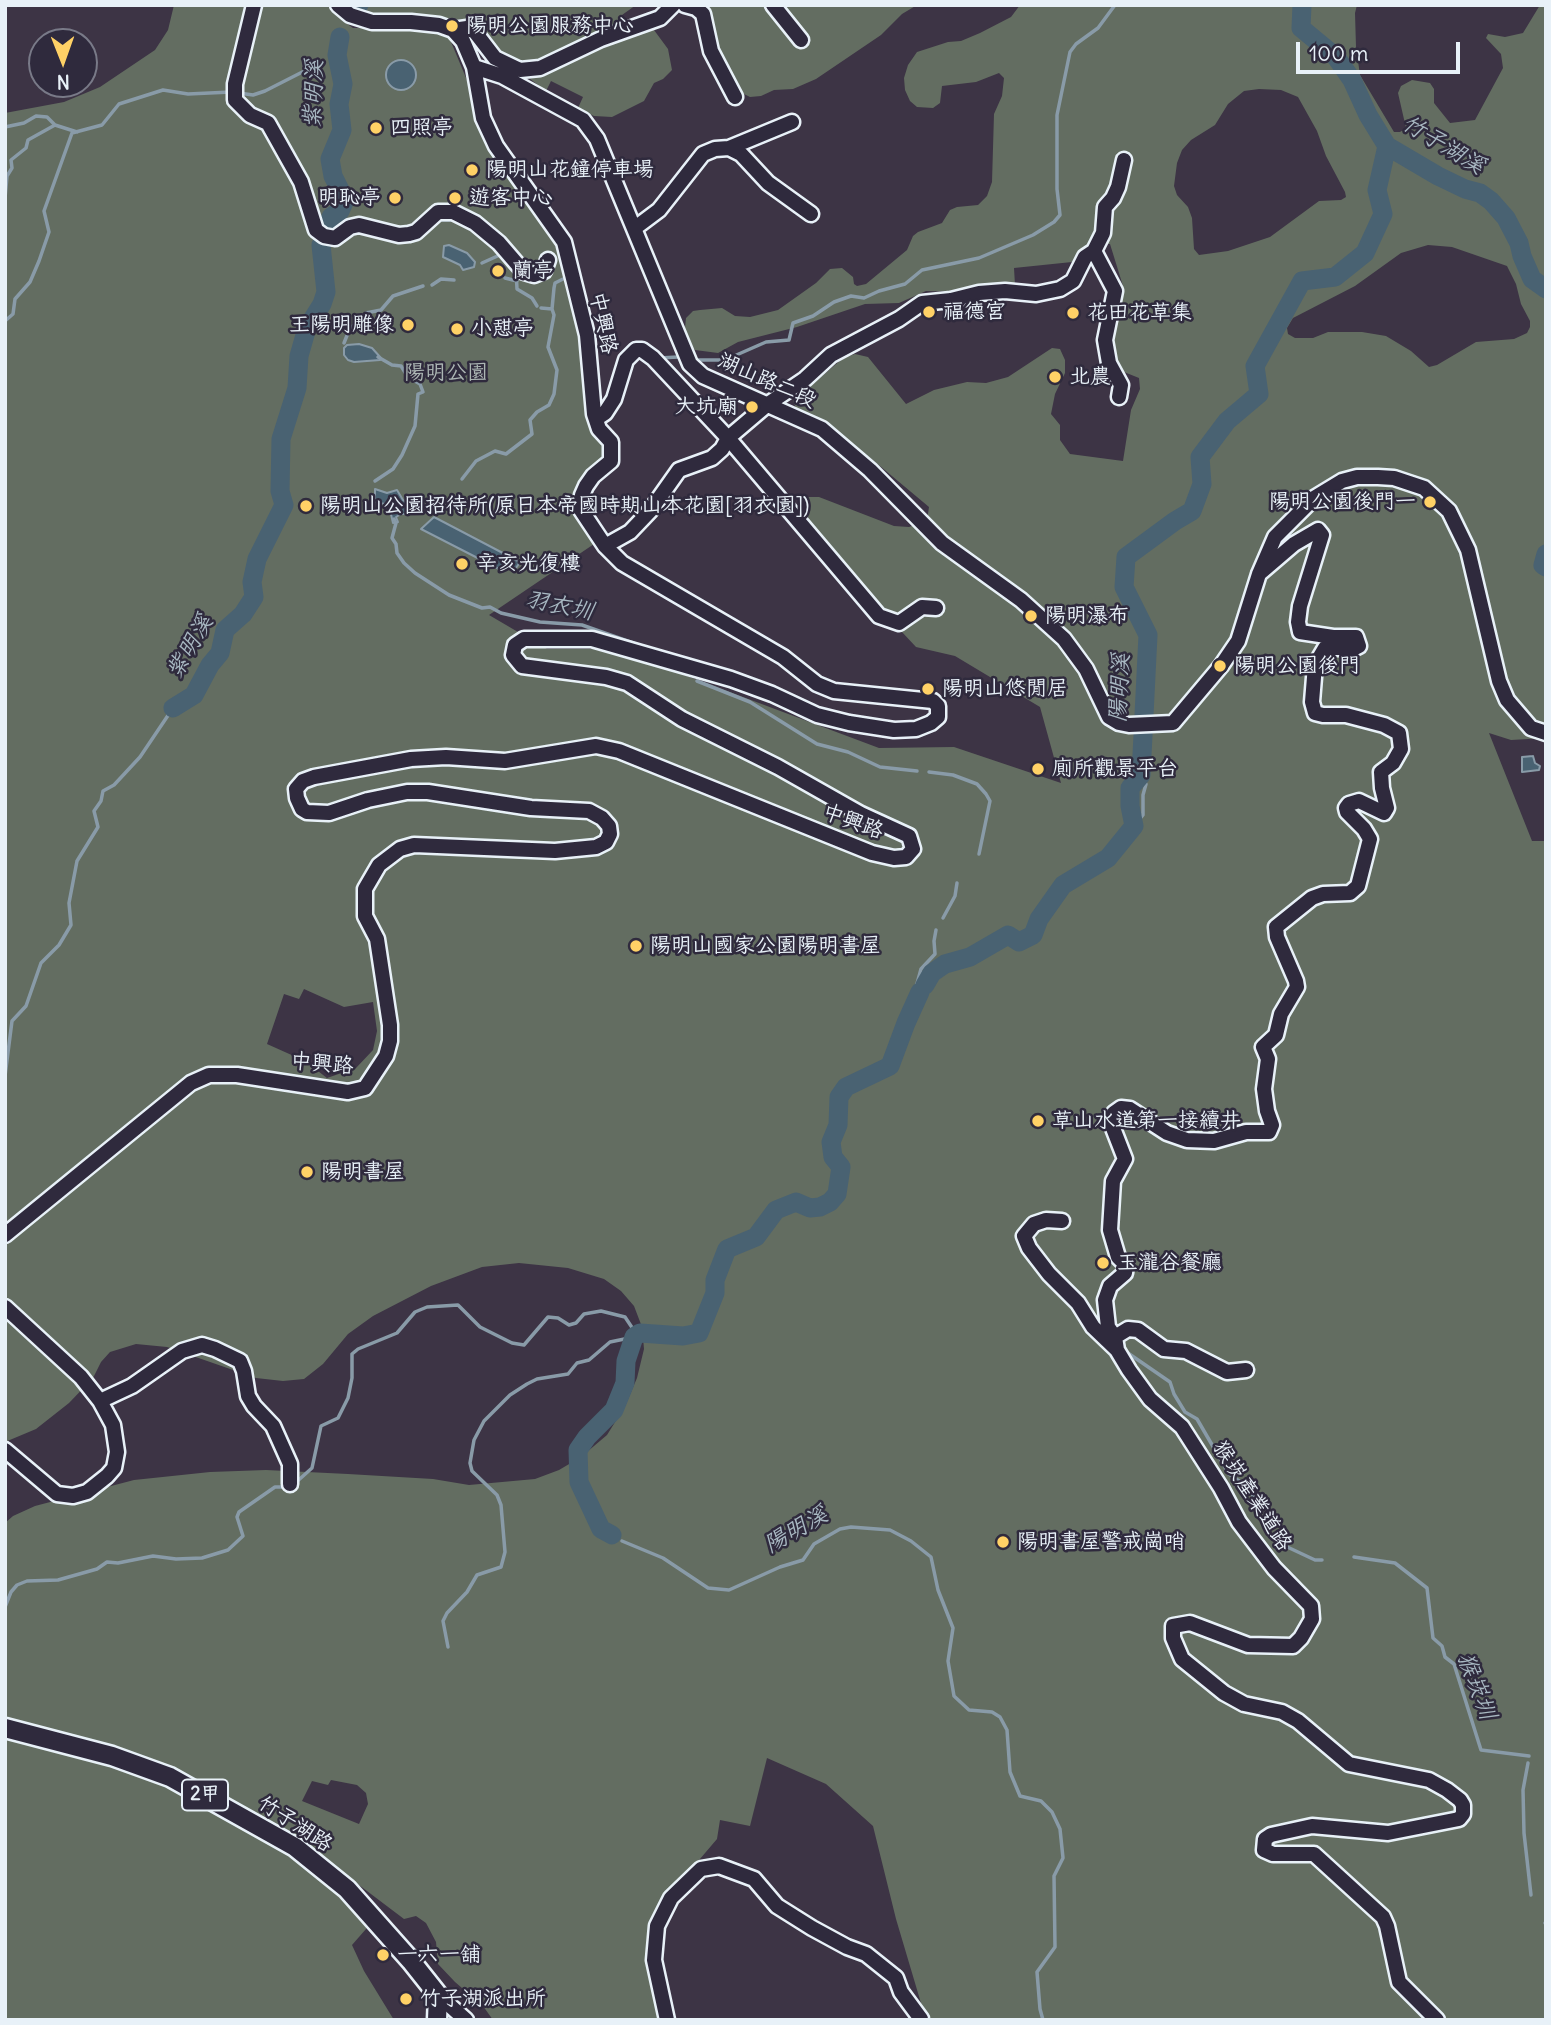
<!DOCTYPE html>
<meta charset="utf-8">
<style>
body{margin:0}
#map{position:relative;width:1551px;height:2025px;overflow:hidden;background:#3d3445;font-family:Delius,sans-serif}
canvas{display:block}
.frame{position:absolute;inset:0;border:7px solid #e8f1f8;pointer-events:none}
.north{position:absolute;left:28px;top:28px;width:70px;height:70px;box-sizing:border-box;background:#2f2a3d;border:2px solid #797a88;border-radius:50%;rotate:179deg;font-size:19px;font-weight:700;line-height:28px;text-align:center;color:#e8f1f8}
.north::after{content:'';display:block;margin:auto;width:24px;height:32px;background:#ffd166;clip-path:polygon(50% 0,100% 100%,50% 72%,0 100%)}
.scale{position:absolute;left:1296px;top:42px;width:164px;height:32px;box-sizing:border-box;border:4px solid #e8f1f8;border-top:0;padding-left:9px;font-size:21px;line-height:24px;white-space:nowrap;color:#e8f1f8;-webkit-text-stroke:5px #2f2a3d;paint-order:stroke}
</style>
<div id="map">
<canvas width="1551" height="2025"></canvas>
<div class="frame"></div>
<div class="north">N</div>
<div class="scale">100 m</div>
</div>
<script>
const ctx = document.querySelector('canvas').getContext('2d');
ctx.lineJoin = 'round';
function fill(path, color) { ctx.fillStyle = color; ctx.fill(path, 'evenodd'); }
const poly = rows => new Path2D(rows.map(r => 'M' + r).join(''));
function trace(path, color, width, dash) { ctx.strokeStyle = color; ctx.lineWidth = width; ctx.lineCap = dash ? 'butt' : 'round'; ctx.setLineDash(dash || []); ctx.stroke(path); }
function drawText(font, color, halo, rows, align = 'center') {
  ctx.font = font + ' Delius,"LXGW WenKai TC",sans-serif'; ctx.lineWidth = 5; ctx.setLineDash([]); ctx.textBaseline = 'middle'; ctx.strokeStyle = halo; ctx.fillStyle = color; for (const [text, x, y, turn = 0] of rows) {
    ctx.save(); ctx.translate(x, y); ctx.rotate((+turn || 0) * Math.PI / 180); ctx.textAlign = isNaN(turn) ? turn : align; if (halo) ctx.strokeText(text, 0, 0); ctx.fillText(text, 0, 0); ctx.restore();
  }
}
fill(poly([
 [174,5,329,5,342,20,353,28,418,28,449,37,474,97,485,141,560,249,609,453,577,500,597,542,489,615,547,649,615,649,879,748,954,747,1061,783,1040,707,955,656,916,647,873,601,809,525,804,512,808,497,819,497,894,526,909,527,927,520,929,507,874,461,823,424,796,408,793,401,843,358,855,354,868,357,906,404,934,390,967,382,986,383,1008,377,1052,348,1060,349,1065,360,1065,373,1055,394,1051,414,1060,425,1060,440,1070,454,1123,461,1131,410,1140,389,1139,378,1119,370,1108,342,1117,301,1123,298,1123,286,1110,244,1104,244,1092,249,1072,262,1014,268,1015,285,966,292,926,291,899,303,865,304,797,327,738,342,718,353,695,350,688,341,685,328,686,318,693,311,700,310,722,308,735,316,750,317,778,310,816,283,830,269,842,268,853,277,854,284,857,286,866,284,907,250,913,236,918,232,942,223,950,210,957,207,978,205,987,196,992,182,994,114,1002,96,1004,78,999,73,976,82,942,86,940,103,933,108,917,107,910,101,905,90,904,78,908,65,917,52,948,42,961,41,980,33,1011,17,1020,5,1357,5,1355,13,1356,47,1360,75,1394,132,1400,132,1406,128,1398,93,1401,86,1412,80,1430,83,1434,89,1434,103,1450,123,1475,120,1503,68,1501,54,1486,38,1488,34,1505,37,1523,33,1540,5,1546,5,1546,738,1511,740,1489,733,1532,841,1546,841,1546,2020,926,2020,896,1919,873,1826,826,1784,767,1758,750,1826,720,1820,717,1839,665,1900,647,1952,662,2020,493,2020,483,2006,455,1982,438,1964,436,1942,426,1923,416,1916,404,1919,318,1854,291,1837,179,1772,116,1749,45,1728,5,1720,5,1523,13,1516,35,1506,134,1480,210,1472,266,1470,348,1474,433,1479,469,1485,535,1479,559,1470,581,1457,607,1435,625,1406,637,1378,644,1349,642,1327,634,1306,621,1291,604,1279,568,1268,519,1263,482,1267,431,1286,373,1316,348,1334,323,1364,304,1379,283,1381,256,1378,167,1347,136,1344,110,1352,101,1362,93,1378,69,1403,36,1429,5,1442,5,113,64,102,100,87,155,50,168,30],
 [1259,89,1281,90,1298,97,1317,131,1326,156,1345,192,1346,197,1341,200,1319,201,1270,237,1228,251,1199,255,1194,249,1192,218,1188,207,1177,195,1174,186,1177,163,1182,150,1191,140,1215,125,1228,104,1244,91],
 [1428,245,1452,247,1507,266,1516,284,1521,304,1530,321,1530,327,1527,333,1514,339,1476,342,1437,365,1429,367,1411,351,1386,336,1362,332,1328,332,1313,338,1295,338,1288,334,1287,328,1293,318,1355,286,1401,253],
 [304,989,344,1007,373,1002,377,1031,373,1050,356,1068,327,1078,305,1061,267,1044,284,994,299,999],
 [331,1780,357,1785,366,1793,368,1804,359,1824,302,1801,312,1781,328,1785],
 [346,5,636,5,622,15,609,30,654,30,668,49,672,70,663,79,654,83,644,101,612,117,594,116,578,108,583,97,551,81,546,91,456,23,436,19,370,17],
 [705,5,917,5,902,14,881,35,816,79,793,89,774,90,761,96,750,97,740,92,720,60,710,12],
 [5,1734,38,1741,166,1782,273,1840,329,1881,368,1923,366,1929,352,1945,364,1971,394,2020,5,2020]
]), '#636d61');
const water = poly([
 '386 75a15 15 0 1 1 30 0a15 15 0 1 1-30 0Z',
 [449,245,467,253,475,262,474,267,463,270,460,265,443,257,444,246,449,245],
 [347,345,359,344,372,348,381,358,380,360,354,362,348,360,344,355,344,348,347,345],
 [375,489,387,493,397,490,403,500,410,505,406,514,401,514,396,517,398,522,393,523,390,510,385,504,375,502,375,489],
 [434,517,520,562,516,568,501,570,421,529,434,517],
 [1533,756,1535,763,1540,766,1539,770,1522,772,1522,757,1533,756]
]);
fill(water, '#496272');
trace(water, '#899ba8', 2);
trace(poly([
 [334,56,337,55],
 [239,93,253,95,265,91,322,62],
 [5,127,24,123,36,116,47,117,55,125,77,132],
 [5,198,7,176,12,168,11,160,26,148,28,140,55,125],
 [439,220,456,220],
 [482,263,502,254],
 [516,270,517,289,532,298,537,306],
 [505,278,517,281],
 [432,285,441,279,454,280],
 [541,308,552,309],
 [5,321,13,314,15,299,30,282,39,261,49,232,44,211,72,133,102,125,119,104,163,90,188,94,231,92],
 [344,343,350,328,361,320,366,313,381,310,393,296,423,286],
 [659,358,678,357],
 [696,360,725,360,766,342,789,340,793,323,813,316,834,302,851,296,864,298,879,291,905,284,922,270,979,258,1033,235,1054,222,1060,215,1057,189,1057,115,1070,52,1076,44,1098,28,1115,5],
 [462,479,476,461,495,451,506,454,532,434,530,420,537,412,549,405,554,394,557,370,548,347,554,315,552,309,554,288,555,283,563,279],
 [375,481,393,469,402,455,415,426,418,394,423,392,420,384,408,377,401,366,392,365,378,357],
 [394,519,396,523,392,538,396,544,397,553,404,563,415,573,449,595,482,608,490,607,501,613,540,622,582,625,636,644],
 [697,681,750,702,817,744,848,752,880,767,917,771],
 [929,772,953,775,977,784,986,794,990,801,979,854],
 [1134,826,1143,815,1143,795,1146,784,1141,775],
 [943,918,955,896,957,883],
 [918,1001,915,991,921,969,935,954,934,941,936,930],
 [5,1076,12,1021,26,1006,41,963,59,945,71,925,69,903,77,861,98,827,94,811,101,801,103,791,114,785,140,757,173,708],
 [1125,1351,1170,1382,1174,1394,1185,1412,1197,1419,1229,1474,1245,1485],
 [293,1485,312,1468,321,1426,338,1418,348,1398,352,1378,352,1354,358,1349,397,1333,415,1312,427,1307,458,1305,480,1327,512,1343,524,1345,548,1317,558,1318,569,1325,576,1323,584,1314,601,1311,625,1317,637,1335],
 [1252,1494,1260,1510],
 [622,1541,663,1558,708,1588,729,1590,780,1567,803,1560,814,1544,840,1529,851,1527,890,1530,911,1541,931,1557,938,1590,953,1628,948,1661,954,1696,969,1710,992,1712,1000,1717,1007,1730,1010,1772,1020,1796,1041,1801,1052,1812,1060,1829,1063,1858,1054,1876,1055,1947,1037,1972,1040,2009,1043,2020],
 [1282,1542,1283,1545,1315,1560,1322,1560],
 [1354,1557,1395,1563,1427,1588,1433,1638,1442,1646,1445,1657,1454,1664,1481,1750,1529,1756],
 [5,1607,11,1592,17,1585,27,1581,58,1580,97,1569,107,1562,118,1563,153,1556,176,1559,202,1558,228,1550,243,1536,237,1517,239,1512,275,1487,285,1487],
 [448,1647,443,1621,447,1613,467,1592,477,1575,501,1567,505,1552,501,1505,497,1495,472,1471,470,1463,474,1440,484,1421,510,1395,527,1384,537,1379,568,1374,577,1363,589,1360,610,1342,634,1337],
 [1528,1763,1523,1790,1524,1833,1531,1895],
 [1545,1923,1546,1923]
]), '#899ba8', 3.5);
trace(poly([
 [1302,5,1301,28,1336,57,1352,80,1368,115,1387,146,1438,176,1465,189,1480,193,1491,201,1506,218,1519,243,1522,256,1532,279,1546,289],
 [356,7,359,5],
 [327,227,331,217,340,211,345,200,333,176,330,159,342,130,339,104,343,84,337,55,340,37],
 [1546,554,1543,565,1546,567],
 [173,708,194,695,210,665,220,653,225,630,243,614,254,597,252,582,257,559,284,505,280,491,281,439,297,388,299,356,307,328,322,304,326,292,321,245],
 [925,985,932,973,945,964,970,957,1008,935,1019,942,1033,935,1039,919,1063,885,1108,858,1134,826,1130,806,1130,788,1141,775,1148,635,1124,587,1126,557,1175,521,1192,511,1202,484,1200,457,1227,421,1259,394,1255,366,1302,281,1335,277,1365,253,1383,214,1377,190,1387,146],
 [612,1535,601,1529,579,1482,578,1450,587,1437,614,1410,625,1383,626,1361,634,1337,640,1333,683,1336,699,1333,715,1293,715,1280,727,1249,756,1237,776,1210,796,1202,810,1208,820,1207,830,1202,837,1194,841,1167,833,1157,831,1142,838,1125,839,1097,846,1087,890,1066,906,1023,920,992]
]), '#496272', 19);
const minor = poly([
 [254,5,235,84,235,100,250,115,268,123,301,182,316,230,324,236,335,238,350,227,359,225,399,235,409,234,416,232,438,212,453,212,475,223,499,243,524,272,534,275,544,271,548,260],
 [685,5,696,8,703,14,711,51,735,97],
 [773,5,801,40],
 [453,30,467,28,475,32,495,58,520,70,540,68,601,39,660,18,673,5],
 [474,67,502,76,583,120,597,139,690,364,703,376,822,429,870,470,942,543,1021,600,1064,639,1086,669,1109,717,1119,723,1129,725,1173,723,1221,666,1238,641,1259,574,1275,537,1314,498,1342,481,1357,477,1378,477,1394,478,1424,488,1449,511,1468,550,1499,681,1507,700,1531,728,1546,733],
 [729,148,792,122],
 [635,228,659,210,703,154,715,149,729,148,741,154,768,183,811,214],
 [1094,251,1115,291,1105,340,1109,363,1121,385,1119,397],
 [596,419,605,413,614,399,626,360,636,350,642,350,653,358,728,438,879,616,899,623,922,607,936,608],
 [605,546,630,532,650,511,679,470,712,458,722,449,728,438,768,404,805,379,831,355,899,319,922,303,951,300,979,293,1005,291,1036,294,1060,289,1073,281,1085,257,1094,251,1103,233,1105,207,1113,198,1118,187,1124,160],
 [1259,574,1294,544,1318,530,1322,535,1300,606,1298,622,1300,632,1333,637,1356,637,1359,646,1355,648,1325,648,1315,665,1312,702,1315,713,1323,715,1346,715,1384,725,1399,733,1401,749,1393,763,1381,772,1382,788,1387,808,1384,813,1359,801,1349,804,1346,808,1347,812,1364,829,1370,839,1358,886,1350,893,1323,894,1312,898,1276,927,1277,937,1296,981,1297,987,1281,1014,1276,1035,1263,1047,1268,1059,1264,1089,1267,1111,1272,1125,1269,1132,1246,1132,1214,1141,1187,1140,1167,1133,1130,1109,1121,1108,1114,1113,1111,1123,1125,1159,1113,1181,1110,1230,1118,1257,1126,1265,1125,1273,1110,1286,1105,1300,1108,1327,1115,1337,1117,1350,1129,1370,1150,1399,1182,1427,1221,1488,1239,1522,1274,1568,1311,1606,1312,1619,1301,1638,1293,1646,1248,1645,1190,1623,1173,1626,1173,1638,1182,1659,1224,1693,1244,1704,1282,1712,1298,1721,1349,1764,1429,1780,1447,1790,1460,1800,1463,1805,1463,1814,1459,1819,1388,1833,1312,1826,1271,1835,1265,1839,1264,1850,1273,1854,1314,1854,1383,1917,1387,1926,1399,1982,1437,2020],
 [1062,1221,1046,1220,1034,1224,1024,1236,1029,1248,1049,1274,1078,1303,1093,1327,1117,1350],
 [5,1235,191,1083,209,1075,237,1075,348,1092,365,1088,386,1056,390,1041,390,1025,377,939,365,916,365,889,379,865,400,849,414,845,555,851,596,847,606,842,610,834,609,826,602,818,589,811,531,808,428,792,407,792,368,800,329,813,307,812,302,809,297,798,296,789,303,781,314,777,411,759,446,757,505,761,596,746,619,751,872,853,894,858,906,857,913,849,909,836,861,814,778,767,682,719,627,683,606,677,522,666,513,655,515,645,524,639,592,639,731,679,772,694,817,715,849,723,894,730,916,729,931,723,938,717,938,706,933,701,834,691,817,684,783,657,622,563,605,546,581,510,582,495,586,486,593,476,611,461,611,442,599,429,594,414,587,335,564,242,496,146,483,118,474,67,463,41,453,30,439,25,411,22,372,22,350,15,338,5],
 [5,1307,81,1377,100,1401,113,1425,117,1452,114,1468,107,1476,87,1492,73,1496,57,1494,5,1450],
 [1115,1337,1128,1329,1138,1330,1164,1349,1186,1351,1227,1372,1246,1370],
 [100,1401,132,1386,182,1351,202,1345,215,1349,240,1361,244,1371,248,1396,254,1406,273,1426,290,1464,290,1484],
 [438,1995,466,2020],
 [667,2020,654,1960,657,1926,671,1898,701,1869,719,1866,754,1879,777,1906,812,1928,847,1947,866,1954,896,1978,901,1992,921,2019]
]);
const major = poly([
 [5,1728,112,1756,170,1777,295,1847,347,1889,411,1961,438,1995,437,2020]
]);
trace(minor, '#e8f1f8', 19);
trace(major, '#e8f1f8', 23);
trace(minor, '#2f2a3d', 14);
trace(major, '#2f2a3d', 18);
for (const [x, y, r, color] of [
 [452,26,7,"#ffd166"],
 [376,128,7,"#ffd166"],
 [472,170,7,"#ffd166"],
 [395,198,7,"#ffd166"],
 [455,198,7,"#ffd166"],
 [498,271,7,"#ffd166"],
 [929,312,7,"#ffd166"],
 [1073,313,7,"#ffd166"],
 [408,325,7,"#ffd166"],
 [457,329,7,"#ffd166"],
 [1055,377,7,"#ffd166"],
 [752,407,7,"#ffd166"],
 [1430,502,7,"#ffd166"],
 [306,506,7,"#ffd166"],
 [462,564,7,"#ffd166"],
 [1031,616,7,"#ffd166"],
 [1220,666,7,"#ffd166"],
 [928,689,7,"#ffd166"],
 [1038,769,7,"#ffd166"],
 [636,946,7,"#ffd166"],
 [1038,1121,7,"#ffd166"],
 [307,1172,7,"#ffd166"],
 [1103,1263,7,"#ffd166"],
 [1003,1542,7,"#ffd166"],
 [383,1955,7,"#ffd166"],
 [406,1999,7,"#ffd166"]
]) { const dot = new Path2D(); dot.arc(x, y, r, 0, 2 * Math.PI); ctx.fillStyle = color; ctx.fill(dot); trace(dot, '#2f2a3d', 2.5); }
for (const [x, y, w] of [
 [205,1795,46]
]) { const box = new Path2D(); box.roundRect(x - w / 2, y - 15.5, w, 31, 5); ctx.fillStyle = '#2f2a3d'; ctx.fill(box); trace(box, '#e8f1f8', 2); }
drawText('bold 19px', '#e8f1f8', null, [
 ["2甲",205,1795]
]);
drawText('21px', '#e8f1f8', '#2f2a3d', [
 ["陽明公園服務中心",466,26],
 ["四照亭",390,128],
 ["陽明山花鐘停車場",486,170],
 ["明恥亭",381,198,"right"],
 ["遊客中心",469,198],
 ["蘭亭",512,271],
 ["福德宮",943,312],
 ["花田花草集",1087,313],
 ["王陽明雕像",394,325,"right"],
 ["小憇亭",471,329],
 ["北農",1069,377],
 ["大坑廟",738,407,"right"],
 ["陽明公園後門一",1416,502,"right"],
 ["陽明山公園招待所(原日本帝國時期山本花園[羽衣園])",320,506],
 ["辛亥光復樓",476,564],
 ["陽明瀑布",1045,616],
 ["陽明公園後門",1234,666],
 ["陽明山悠閒居",942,689],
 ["廁所觀景平台",1052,769],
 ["陽明山國家公園陽明書屋",650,946],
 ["草山水道第一接續井",1052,1121],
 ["陽明書屋",321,1172],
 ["玉瀧谷餐廳",1117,1263],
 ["陽明書屋警戒崗哨",1017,1542],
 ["一六一舖",397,1955],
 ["竹子湖派出所",420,1999]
], 'left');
drawText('21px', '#e8f1f8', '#2f2a3d', [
 ["中興路",603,323,78],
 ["湖山路二段",767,381,24],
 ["中興路",853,822,20],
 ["中興路",322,1064,5],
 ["猴崁產業道路",1252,1496,57],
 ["竹子湖路",295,1824,33]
]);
drawText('21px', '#acb6b4', '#2f2a3d', [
 ["陽明公園",446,373]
]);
drawText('italic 23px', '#a8b8c2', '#2f2a3d', [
 ["紫明溪",314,94,-88],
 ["竹子湖溪",1443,145,31],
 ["羽衣圳",559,606,11],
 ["紫明溪",190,647,-60],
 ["陽明溪",1120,688,-87],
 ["陽明溪",796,1530,-30],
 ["猴崁圳",1476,1686,69]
]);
</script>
